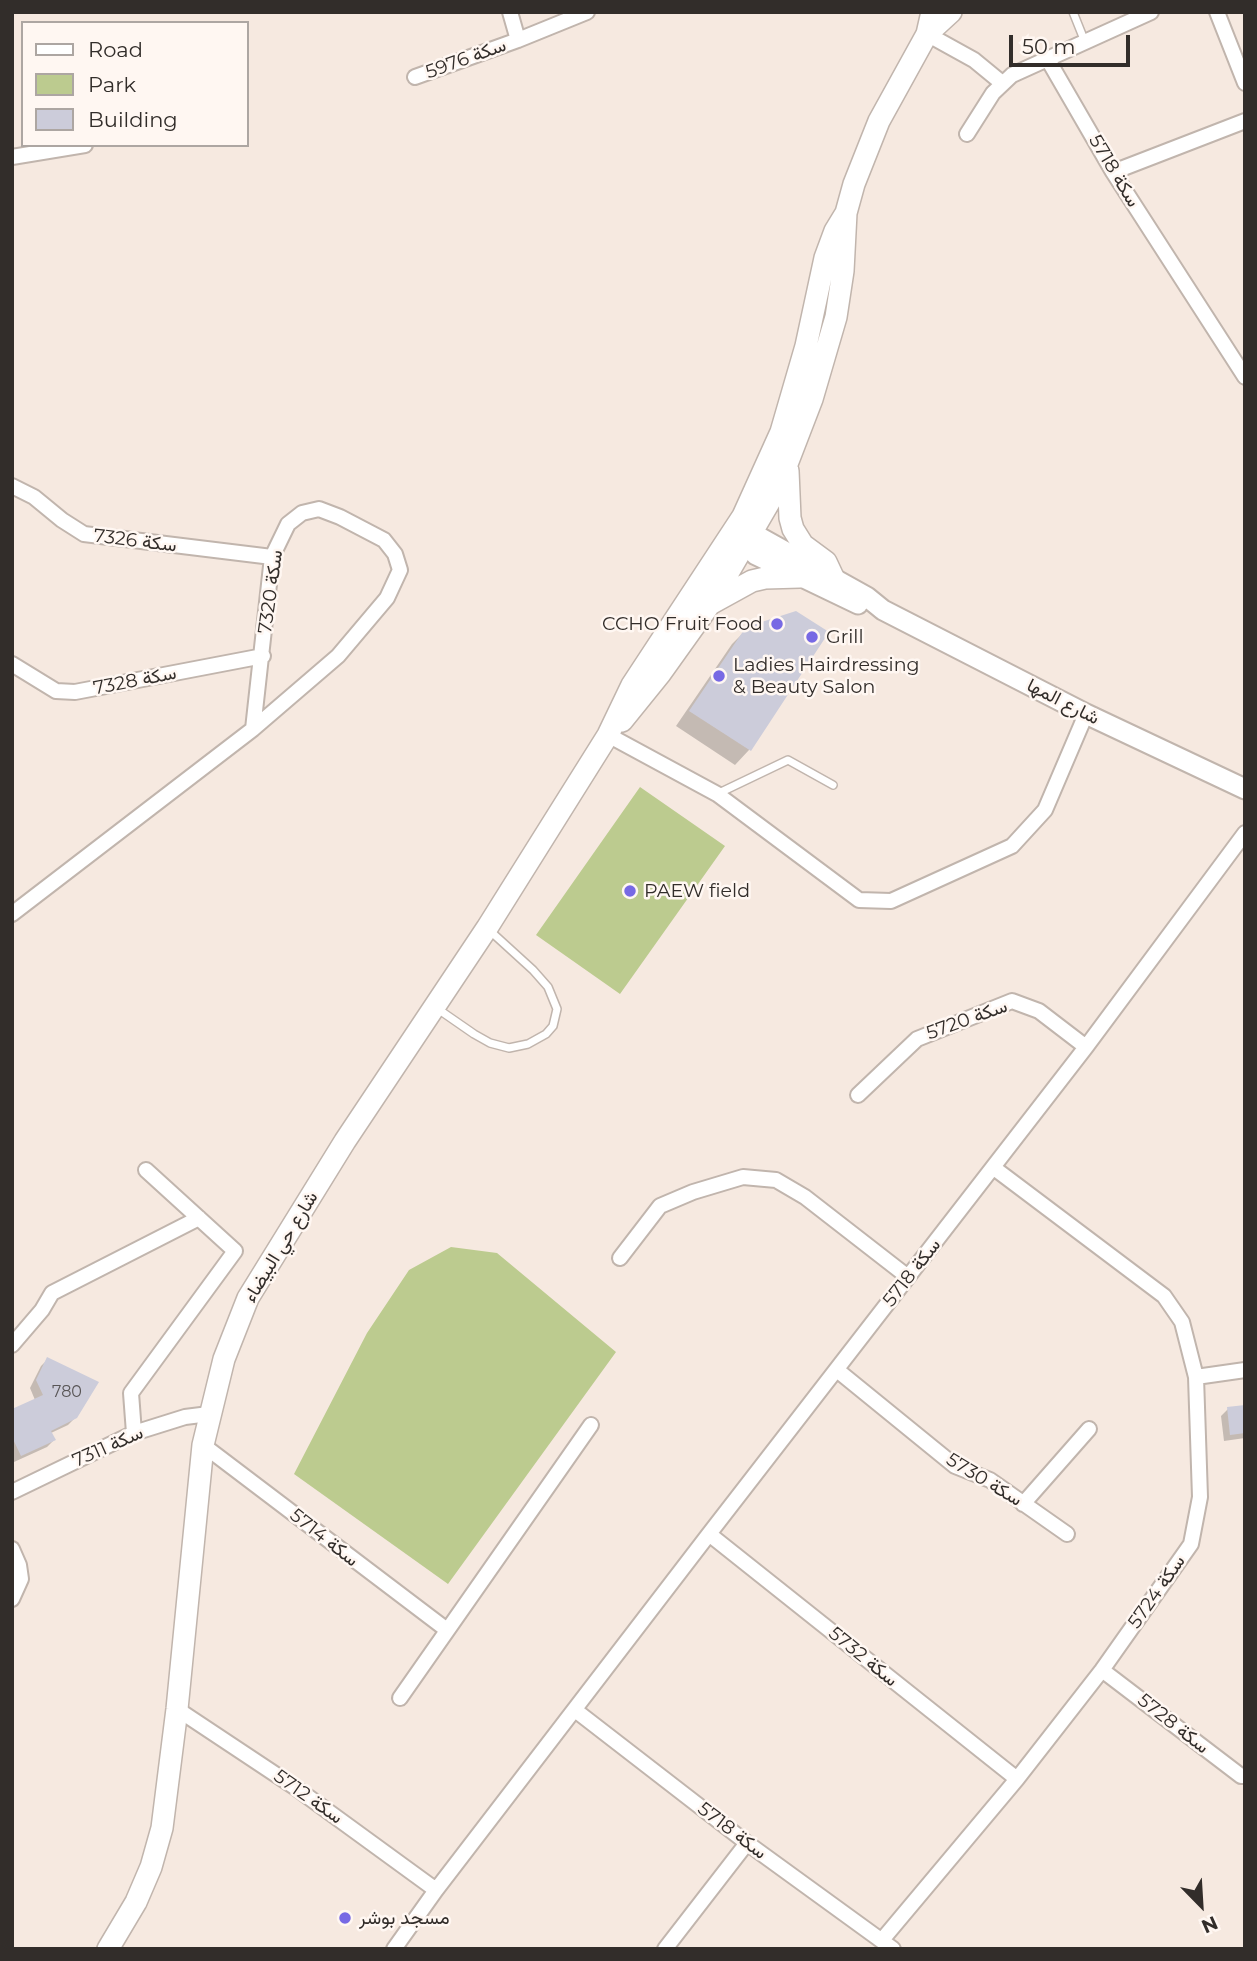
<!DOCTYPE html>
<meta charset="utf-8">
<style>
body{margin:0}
#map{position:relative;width:1257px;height:1961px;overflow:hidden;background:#f6e9e0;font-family:Montserrat,sans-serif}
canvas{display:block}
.frame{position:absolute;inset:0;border:14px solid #322d2a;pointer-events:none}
.legend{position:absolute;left:21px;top:21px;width:228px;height:126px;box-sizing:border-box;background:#fff7f2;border:2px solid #ada6a2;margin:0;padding:9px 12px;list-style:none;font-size:21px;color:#322d2a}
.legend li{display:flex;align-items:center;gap:14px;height:35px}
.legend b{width:35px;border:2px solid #ada6a2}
.north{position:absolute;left:1166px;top:1870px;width:70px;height:70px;-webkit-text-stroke:5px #fff7f2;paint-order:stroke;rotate:156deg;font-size:19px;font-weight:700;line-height:28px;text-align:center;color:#322d2a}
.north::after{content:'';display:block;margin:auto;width:24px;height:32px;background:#322d2a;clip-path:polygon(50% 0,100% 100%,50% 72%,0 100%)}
.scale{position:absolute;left:1009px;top:35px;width:121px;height:32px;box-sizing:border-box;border:4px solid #322d2a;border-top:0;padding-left:9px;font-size:21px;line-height:24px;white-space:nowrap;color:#322d2a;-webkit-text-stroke:5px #fff7f2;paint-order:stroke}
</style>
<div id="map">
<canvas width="1257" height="1961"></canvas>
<div class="frame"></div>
<ul class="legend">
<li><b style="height:9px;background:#fff"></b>Road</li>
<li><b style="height:19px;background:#bccb8f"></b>Park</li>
<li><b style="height:19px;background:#ccccda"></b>Building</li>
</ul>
<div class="north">N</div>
<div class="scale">50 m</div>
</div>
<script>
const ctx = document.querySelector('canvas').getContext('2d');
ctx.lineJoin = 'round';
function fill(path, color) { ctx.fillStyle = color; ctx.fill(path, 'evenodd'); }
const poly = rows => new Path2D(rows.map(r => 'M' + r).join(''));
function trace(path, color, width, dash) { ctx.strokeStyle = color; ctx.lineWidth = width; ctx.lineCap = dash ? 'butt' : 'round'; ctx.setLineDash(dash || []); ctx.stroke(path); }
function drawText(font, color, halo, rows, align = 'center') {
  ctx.font = font + ' Montserrat,Vazirmatn,sans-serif'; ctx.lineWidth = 5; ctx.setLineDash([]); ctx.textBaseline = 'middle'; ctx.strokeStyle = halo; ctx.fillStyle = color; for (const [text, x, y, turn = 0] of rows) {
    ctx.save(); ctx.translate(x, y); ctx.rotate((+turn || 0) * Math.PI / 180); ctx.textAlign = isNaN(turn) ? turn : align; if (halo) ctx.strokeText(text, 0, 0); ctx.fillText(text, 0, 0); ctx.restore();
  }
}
fill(poly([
 [640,787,725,846,620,994,536,935],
 [451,1247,497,1253,616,1352,448,1584,294,1474,367,1333,409,1270]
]), '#bccb8f');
fill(poly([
 [747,629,826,633,749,750,735,765,676,726,732,644],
 [48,1359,76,1417,68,1425,51,1433,54,1440,47,1447,14,1462,12,1410,35,1400,30,1388,41,1366],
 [1245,1407,1245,1438,1224,1441,1221,1416,1228,1409]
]), '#0003');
fill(poly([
 [796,611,829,632,751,751,689,711,746,627],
 [47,1357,99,1382,77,1418,51,1431,56,1440,21,1456,12,1437,12,1409,43,1395,36,1380],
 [1245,1405,1245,1433,1230,1435,1227,1407]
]), '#ccccda');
const service = poly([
 [1073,12,1085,42],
 [717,794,788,760,833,785],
 [435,1007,474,1034,490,1043,509,1048,528,1044,546,1034,553,1026,557,1009,548,987,533,970,488,929]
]);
const minor = poly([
 [510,12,518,40,587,12],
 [1217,12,1245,83],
 [927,34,974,60,1002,83],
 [1047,58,1113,172,1245,377],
 [415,77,518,40],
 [967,134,993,93,1012,75,1151,12],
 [12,157,85,145],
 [1113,172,1245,121],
 [12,486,34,497,62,520,84,534,272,557],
 [12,664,56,691,75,692,263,656],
 [608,735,717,794,859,900,891,901,1012,846,1045,810,1086,714],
 [12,914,253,729,338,656,387,598,400,570,395,554,384,540,340,517,319,509,302,513,288,524,272,557,253,729],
 [858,1095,917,1039,1012,1001,1039,1011,1086,1047],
 [620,1258,660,1206,693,1192,743,1177,776,1180,805,1197,908,1277],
 [12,1345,42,1310,52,1293,199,1218],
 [837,1370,955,1466,990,1480,1067,1534],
 [1196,1377,1245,1370],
 [134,1433,131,1393,235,1251,146,1170],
 [203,1445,447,1630],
 [12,1492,134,1433,185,1417,209,1414],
 [1023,1504,1089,1429],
 [709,1534,1017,1779],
 [12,1549,19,1565,21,1579,12,1599],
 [1102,1670,1241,1776,1245,1776],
 [400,1698,591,1425],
 [177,1709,296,1788,436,1890],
 [575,1710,747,1843,893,1949],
 [882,1940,1017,1779,1102,1670,1191,1544,1200,1497,1196,1377,1182,1322,1164,1296,994,1168],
 [394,1949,436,1890,709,1534,1086,1047,1245,833],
 [665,1949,747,1843]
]);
const tertiary = poly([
 [741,529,745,544,756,555,858,604],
 [734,538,742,536,761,538,867,597,883,610,1086,714,1245,789]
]);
const secondary = poly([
 [927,34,951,12],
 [788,471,790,518,793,529,803,545,826,562,833,577],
 [712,603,752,581,765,578,800,577],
 [622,721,660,674,710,604,774,494,787,464,812,399,836,317,843,271,846,213,854,184,879,121,927,34,932,12],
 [108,1949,136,1902,151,1867,162,1828,177,1709,203,1445,224,1359,248,1298,345,1141,487,928,608,735,632,685,743,516,781,432,806,346,825,258,835,231,846,213]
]);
trace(service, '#c1b5ad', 10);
trace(minor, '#c1b5ad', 18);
trace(tertiary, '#c1b5ad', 23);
trace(secondary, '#c1b5ad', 24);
trace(service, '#fff', 7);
trace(minor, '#fff', 14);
trace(tertiary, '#fff', 19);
trace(secondary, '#fff', 21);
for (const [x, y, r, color] of [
 [777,624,7,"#7769e4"],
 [812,637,7,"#7769e4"],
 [719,676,7,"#7769e4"],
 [630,891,7,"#7769e4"],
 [345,1918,7,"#7769e4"]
]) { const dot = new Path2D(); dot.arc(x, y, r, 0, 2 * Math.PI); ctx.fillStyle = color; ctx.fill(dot); trace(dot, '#fff7f2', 2.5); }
drawText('16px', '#585556', null, [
 ["780",67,1392]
]);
drawText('19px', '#322d2a', '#fff7f2', [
 ["سكة 5976",466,59,-20],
 ["سكة 5718",1114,171,59],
 ["سكة 7326",135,541,7],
 ["سكة 7320",271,592,-82],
 ["سكة 7328",135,681,-11],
 ["شارع المها",1063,702,27],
 ["سكة 5720",967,1020,-20],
 ["شارع حي البيضاء",281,1247,-59],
 ["سكة 5718",912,1273,-52],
 ["سكة 7311",108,1447,-24],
 ["سكة 5730",984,1480,31],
 ["سكة 5714",324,1538,38],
 ["سكة 5724",1157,1592,-55],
 ["سكة 5732",863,1657,39],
 ["سكة 5728",1173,1724,38],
 ["سكة 5712",308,1797,35],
 ["سكة 5718",732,1831,37]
]);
drawText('19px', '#322d2a', '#fff7f2', [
 ["CCHO Fruit Food",763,624,"right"],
 ["Grill",826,637],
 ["Ladies Hairdressing",733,665],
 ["& Beauty Salon",733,687],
 ["PAEW field",644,891],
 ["مسجد بوشر",359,1918]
], 'left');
</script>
